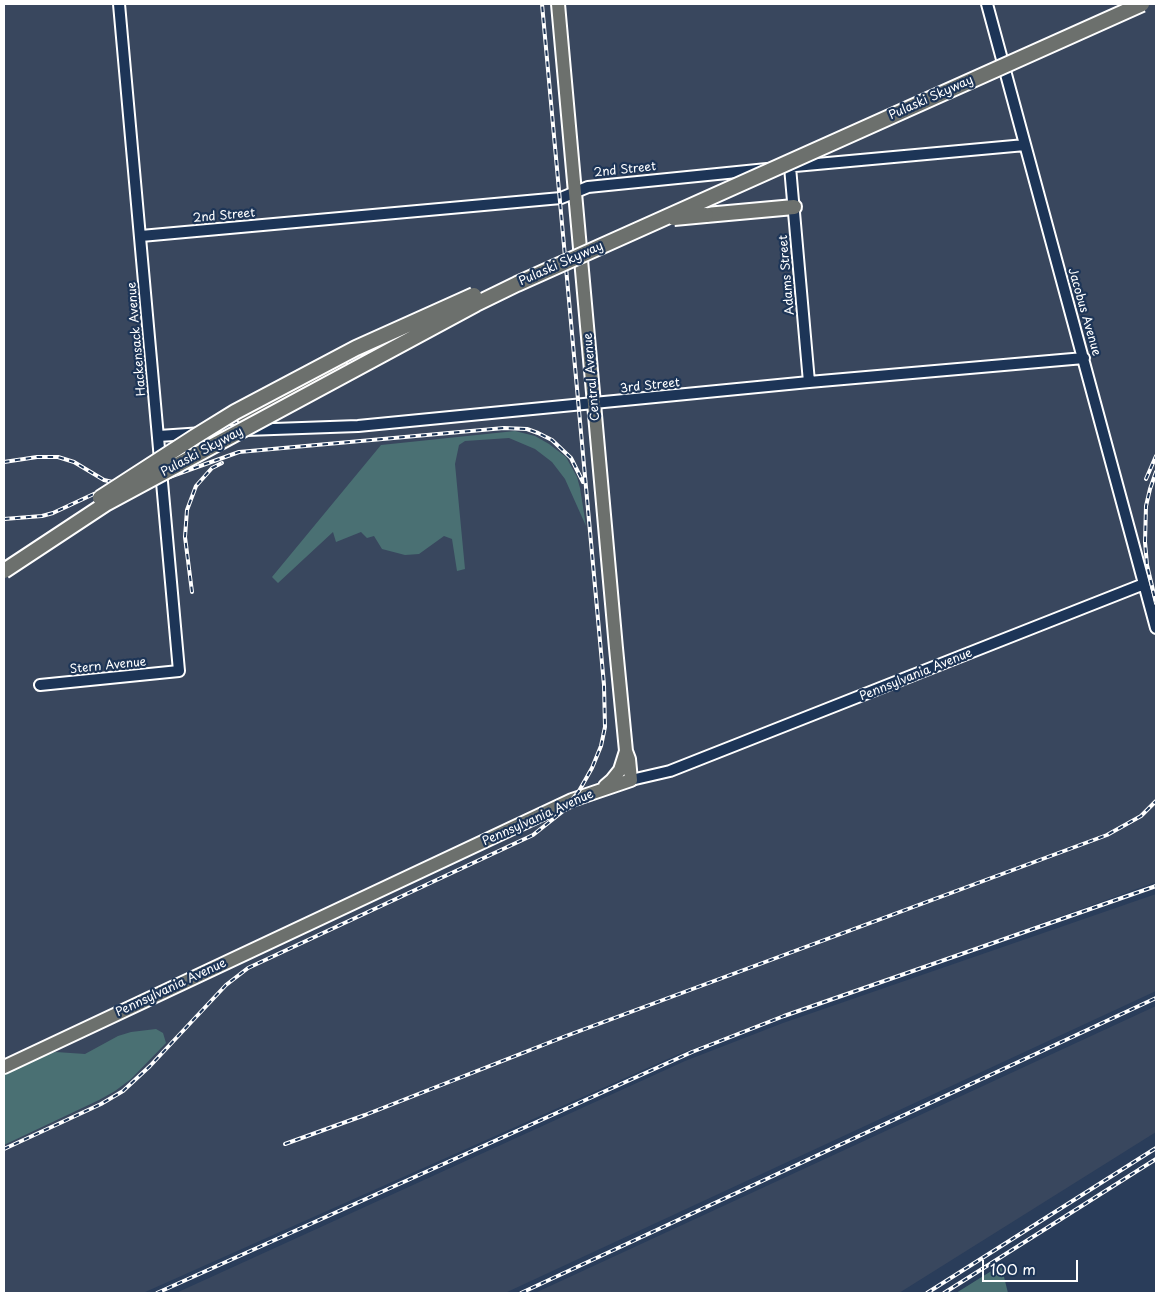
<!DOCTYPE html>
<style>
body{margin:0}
#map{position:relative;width:1160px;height:1297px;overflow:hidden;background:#2a3d5a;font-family:"Playpen Sans",sans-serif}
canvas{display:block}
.frame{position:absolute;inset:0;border:5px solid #fff;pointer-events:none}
.scale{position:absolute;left:982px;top:1260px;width:96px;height:22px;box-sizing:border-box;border:2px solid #fff;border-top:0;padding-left:6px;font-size:15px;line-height:18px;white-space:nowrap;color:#fff;-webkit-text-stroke:4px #1d3557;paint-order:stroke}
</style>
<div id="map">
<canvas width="1160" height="1297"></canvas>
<div class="frame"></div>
<div class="scale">100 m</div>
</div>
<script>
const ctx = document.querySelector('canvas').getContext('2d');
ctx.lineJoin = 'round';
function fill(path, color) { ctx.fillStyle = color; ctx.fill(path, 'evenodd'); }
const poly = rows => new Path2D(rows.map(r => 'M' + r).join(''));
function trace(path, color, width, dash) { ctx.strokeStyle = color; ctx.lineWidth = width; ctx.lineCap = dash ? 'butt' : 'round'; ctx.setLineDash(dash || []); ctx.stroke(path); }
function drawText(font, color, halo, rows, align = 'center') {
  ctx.font = font + ' "Playpen Sans",sans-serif'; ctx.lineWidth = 4.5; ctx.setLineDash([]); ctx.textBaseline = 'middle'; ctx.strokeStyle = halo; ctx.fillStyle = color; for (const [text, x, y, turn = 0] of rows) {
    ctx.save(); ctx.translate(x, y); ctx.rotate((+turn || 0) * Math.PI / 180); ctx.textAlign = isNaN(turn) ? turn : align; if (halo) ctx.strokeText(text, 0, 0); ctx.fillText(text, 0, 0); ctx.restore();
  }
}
fill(poly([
 [4,4,1156,4,1156,882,679,1054,143,1293,4,1293],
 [1156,894,1156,991,505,1293,176,1293,685,1061,783,1023],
 [1156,1006,1156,1132,899,1293,535,1293]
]), '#39475e');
fill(poly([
 [515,431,535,436,549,444,566,457,577,477,580,488,586,526,565,479,552,462,535,449,509,438,465,441,459,445,455,464,465,569,457,571,452,539,444,536,419,554,405,555,382,549,374,536,367,538,361,532,336,542,333,532,278,583,272,577,381,445],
 [156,1029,163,1033,166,1043,131,1079,115,1091,99,1100,4,1145,4,1073,46,1054,56,1052,85,1054,118,1036,131,1032],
 [1001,1265,1008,1293,956,1293]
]), '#4a7073');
const minor = poly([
 [987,4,1156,628],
 [784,167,1025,145],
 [790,167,809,382],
 [141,236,561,198,588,187,767,169],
 [159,436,246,430,358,426,809,382,1084,358],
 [40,685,179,671,119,4],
 [631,780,670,771,1144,584]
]);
const major = poly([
 [605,786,612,780,620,770,626,751],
 [4,1067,572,800,631,780,629,759,626,751,616,648,558,4]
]);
const highway = poly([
 [706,215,794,207],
 [245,418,340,367]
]);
trace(minor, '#fff', 14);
trace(major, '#fff', 16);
trace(highway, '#fff', 18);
trace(minor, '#1d3557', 10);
trace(major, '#6c706d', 12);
trace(highway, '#6c706d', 14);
const rail = poly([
 [4,462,37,457,58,457,74,462,104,480,121,484],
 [1156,472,1150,489,1146,506,1145,542,1147,565,1156,603],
 [1146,479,1156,456],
 [4,519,42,516,53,513,98,492,161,480,239,452,504,428,527,429,538,433,552,440,571,458,583,482],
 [192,592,185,537,187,510,196,486,212,468,222,463],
 [285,1144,365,1115,566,1036,1107,835,1141,816,1156,801],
 [4,1149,101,1104,123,1091,150,1066,226,985,248,968,533,835,562,812,579,791,592,768,601,746,605,727,604,685,542,4],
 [157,1293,692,1052,784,1016,1156,886],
 [521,1293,1156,998],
 [927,1293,1156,1148],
 [944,1293,1156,1159]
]);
trace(rail, '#fff', 4);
trace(rail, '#1d3557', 2, [5.5]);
const highwayBridge = poly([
 [674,218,706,215],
 [100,498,196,436,235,412,356,348,474,295],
 [4,571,107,503,476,304,517,284,1142,4]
]);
trace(highwayBridge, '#fff', 18, []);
trace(highwayBridge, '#6c706d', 14);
drawText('12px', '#fff', '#1d3557', [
 ["Pulaski Skyway",931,98,-24],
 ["2nd Street",625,170,-6],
 ["2nd Street",224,216,-5],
 ["Pulaski Skyway",561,264,-24],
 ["Adams Street",787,275,-95],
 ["Jacobus Avenue",1084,312,74],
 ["Hackensack Avenue",137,339,-95],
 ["Central Avenue",592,377,-95],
 ["3rd Street",650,386,-6],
 ["Pulaski Skyway",202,452,-28],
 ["Stern Avenue",108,666,-6],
 ["Pennsylvania Avenue",916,675,-22],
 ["Pennsylvania Avenue",538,818,-24],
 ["Pennsylvania Avenue",171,988,-25]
]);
</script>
